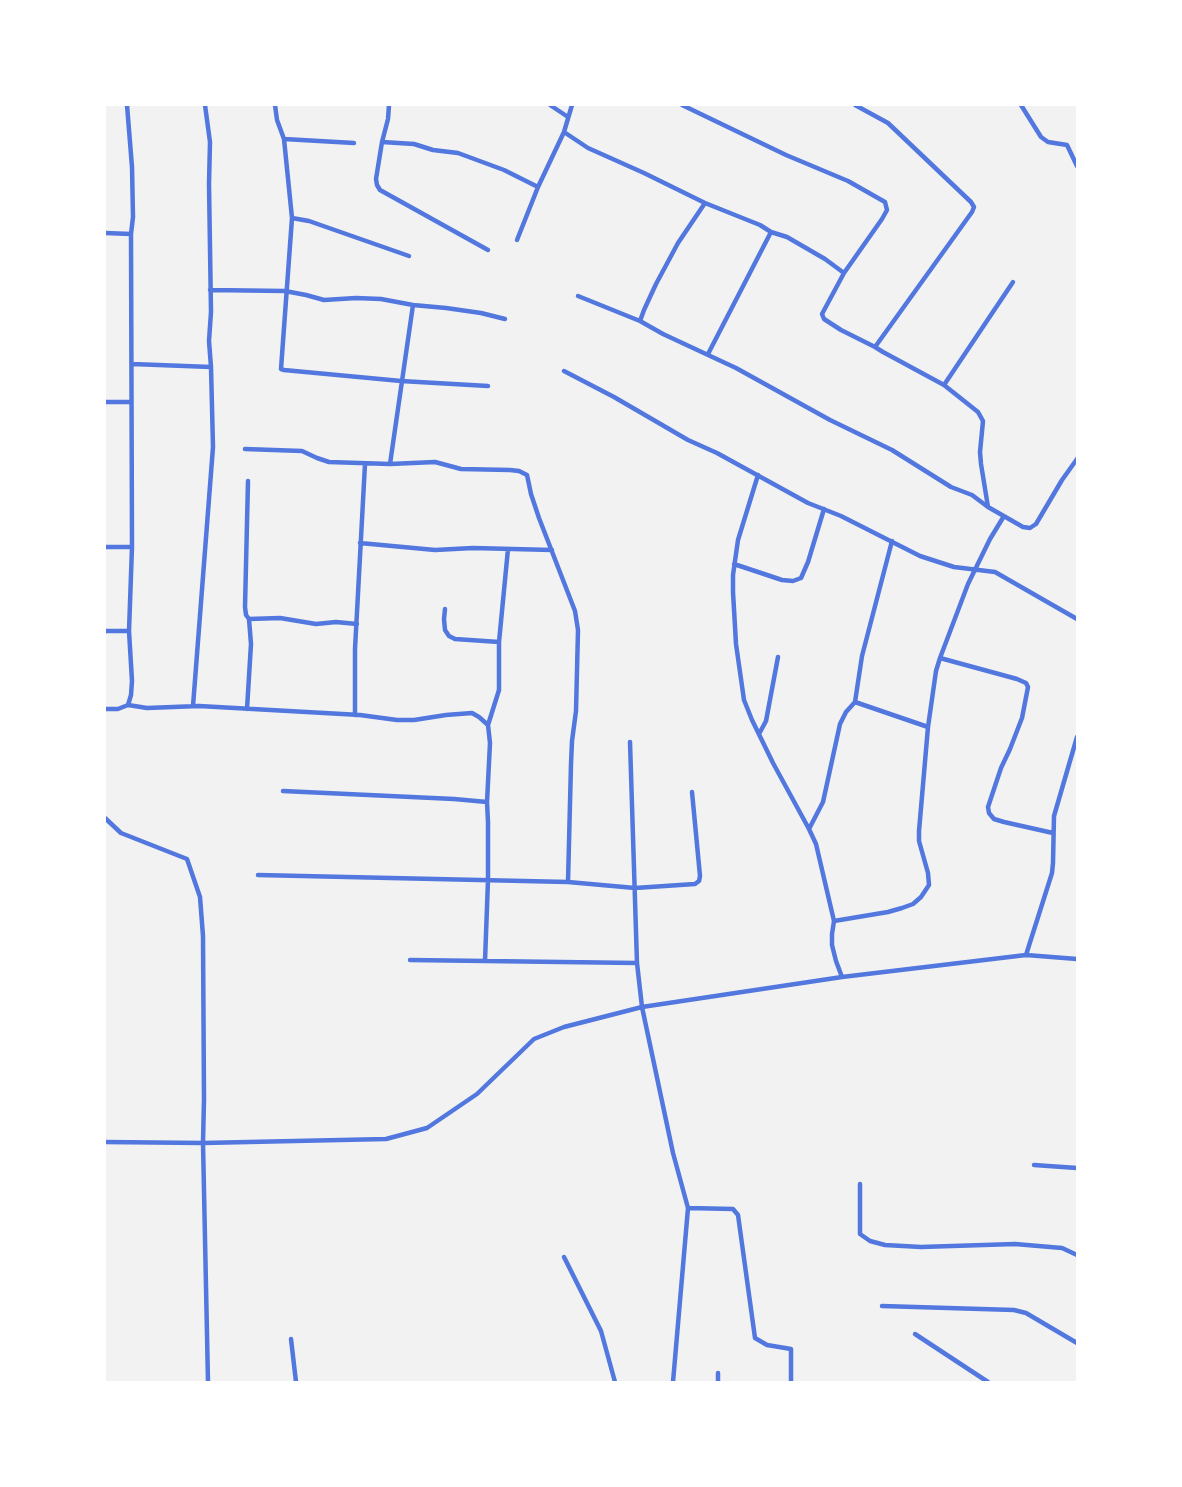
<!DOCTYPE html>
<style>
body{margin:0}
#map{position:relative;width:1182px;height:1487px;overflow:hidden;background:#f2f2f2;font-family:"Alegreya Sans",sans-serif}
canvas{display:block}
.frame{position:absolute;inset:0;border:106px solid #fff;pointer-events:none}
</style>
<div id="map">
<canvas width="1182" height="1487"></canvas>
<div class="frame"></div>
</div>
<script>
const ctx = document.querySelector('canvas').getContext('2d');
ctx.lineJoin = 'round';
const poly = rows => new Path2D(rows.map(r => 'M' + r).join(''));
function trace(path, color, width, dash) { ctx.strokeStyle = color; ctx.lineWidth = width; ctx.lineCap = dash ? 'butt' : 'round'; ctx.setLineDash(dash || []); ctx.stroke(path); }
trace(poly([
 [127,105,132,167,133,217,131,234,132,547,129,631,132,681,131,695,128,705],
 [275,105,277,120,284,139,292,218,281,369,284,370,401,381,488,386],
 [389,105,388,119,382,142,376,179,377,185,380,190,488,250],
 [550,105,568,117],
 [682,105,786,155,848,181,885,202,887,210,882,219,844,273,822,314,824,319,841,330,875,347,883,352,944,385,978,412,983,421,980,452,981,464,988,507],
 [855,105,888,123,971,202,974,207,972,212,875,347],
 [1021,105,1041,137,1048,142,1067,145,1077,166],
 [564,132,588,148,644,173,705,203,760,225,771,232,787,237,825,259,844,273],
 [284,139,354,143],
 [382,142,414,144,433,150,458,153,504,170,538,187],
 [292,218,309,221,409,256],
 [105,233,131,234],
 [517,240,538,187,564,132,572,105],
 [210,290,285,291,306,295,324,300,356,298,381,299,413,305,446,308,481,313,505,319],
 [578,296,640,321,663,334,736,368,830,420,892,450,951,487,972,495,988,507,1023,527,1030,528,1036,524,1062,480,1077,459],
 [640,321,644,310,656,284,678,243,705,203],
 [708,354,771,232],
 [132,364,211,367],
 [564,371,614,397,688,440,717,453,808,503,841,516,920,556,954,567,995,572,1077,619],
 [944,385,1013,282],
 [105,402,131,402],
 [245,449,302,451,317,458,329,462,390,464,435,462,461,469,510,470,519,471,527,475,531,494,539,518,575,611,578,630,576,711,572,741,571,764,568,882],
 [390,464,413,305],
 [758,475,738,540,733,575,733,592,736,644,744,700,752,720,773,763,809,829,816,844,834,921,888,912,902,908,913,904,921,897,929,885,928,873,919,841,919,831,928,727,936,671,940,658,968,584,990,539,1004,516],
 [360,543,435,550,473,548,552,550],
 [105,547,132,547],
 [734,564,782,580,793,581,801,578,808,562,824,509],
 [445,609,444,619,445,630,449,636,455,639,499,642],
 [249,619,280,618,316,624,336,622,357,624],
 [105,631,129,631],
 [940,658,1017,679,1026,683,1028,687,1022,718,1010,749,1001,768,988,807,989,813,994,819,1004,822,1053,833],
 [855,702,928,727],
 [193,706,213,447,211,367,209,341,211,312,209,184,210,142,205,105],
 [105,709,118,709,128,705,147,708,199,706,360,715,397,720,414,720,446,715,472,713,479,717,488,725],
 [247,709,251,644,249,619,246,615,245,607,248,481],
 [355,715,355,649,365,464],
 [759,734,766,721,778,657],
 [630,742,637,963],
 [283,791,454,799,487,802],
 [105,818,121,833,187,859,200,897,203,936,204,1099,203,1143,208,1382],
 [809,829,823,802,840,724,846,712,855,702,862,656,892,541],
 [258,875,568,882,635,888,695,884,699,881,700,876,692,792],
 [834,921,832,934,832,945,836,961,842,977],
 [1026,955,1052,873,1053,863,1054,816,1077,737],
 [410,960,637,963,642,1007,673,1153,688,1208,673,1382],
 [485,961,488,880,488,822,487,802,490,743,488,725,499,690,499,642,508,549],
 [105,1142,203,1143,386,1139,427,1128,477,1094,534,1039,564,1027,642,1007,842,977,1026,955,1077,959],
 [1034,1165,1077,1168],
 [860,1184,860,1234,870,1241,885,1245,921,1247,1015,1244,1062,1248,1077,1255],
 [688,1208,733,1209,738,1215,755,1338,767,1345,791,1349,791,1382],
 [564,1257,601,1331,615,1382],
 [882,1306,1014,1310,1026,1313,1077,1343],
 [915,1334,988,1382],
 [291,1339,296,1382],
 [718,1373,718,1382]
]), '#5277de', 4.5);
</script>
